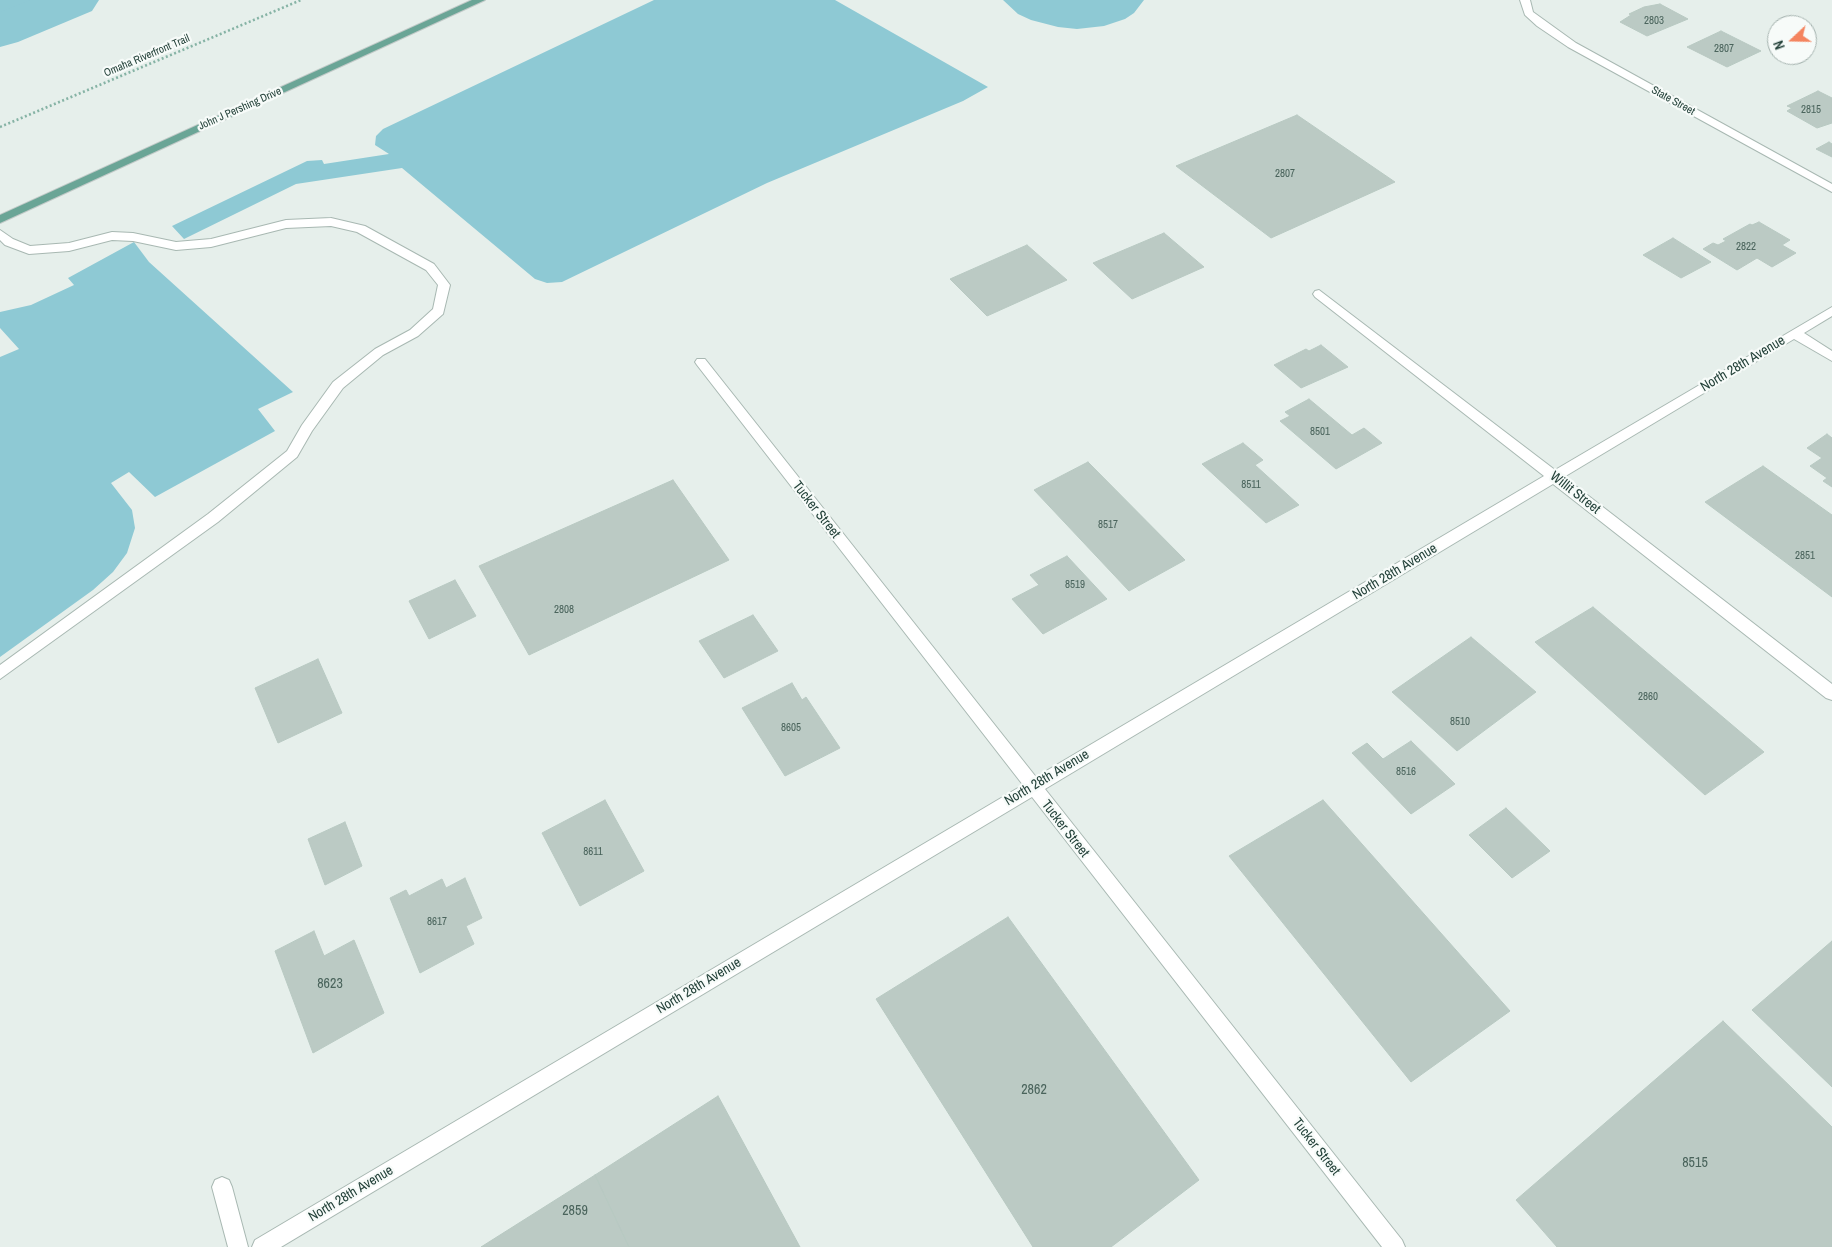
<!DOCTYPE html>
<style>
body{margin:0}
#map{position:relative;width:1832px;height:1247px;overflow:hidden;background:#e6efeb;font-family:"Archivo Narrow",sans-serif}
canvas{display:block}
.north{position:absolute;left:1767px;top:15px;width:50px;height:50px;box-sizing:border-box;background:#f7fbf9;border:1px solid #a3b1ad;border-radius:50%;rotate:249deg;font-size:14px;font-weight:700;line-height:20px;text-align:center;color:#24423a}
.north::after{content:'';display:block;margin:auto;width:18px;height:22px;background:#f4845f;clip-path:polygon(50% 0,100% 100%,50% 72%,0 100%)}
</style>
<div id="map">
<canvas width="1832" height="1247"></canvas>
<div class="north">N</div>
</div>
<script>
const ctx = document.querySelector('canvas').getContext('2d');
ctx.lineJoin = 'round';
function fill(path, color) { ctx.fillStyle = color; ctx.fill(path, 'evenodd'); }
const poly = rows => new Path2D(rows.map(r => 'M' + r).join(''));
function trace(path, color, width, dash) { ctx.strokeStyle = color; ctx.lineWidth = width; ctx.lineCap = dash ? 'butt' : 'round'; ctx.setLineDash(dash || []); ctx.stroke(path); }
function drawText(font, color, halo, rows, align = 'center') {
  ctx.font = font + ' "Archivo Narrow",sans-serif'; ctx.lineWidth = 4.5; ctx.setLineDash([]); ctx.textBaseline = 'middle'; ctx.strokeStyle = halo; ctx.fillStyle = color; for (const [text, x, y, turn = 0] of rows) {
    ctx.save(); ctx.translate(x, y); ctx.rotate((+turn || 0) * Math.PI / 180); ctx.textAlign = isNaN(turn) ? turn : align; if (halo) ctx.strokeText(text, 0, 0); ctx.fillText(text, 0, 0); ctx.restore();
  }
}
fill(poly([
 [0,0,74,0,0,31],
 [654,0,835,0,988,87,963,101,767,183,562,282,547,283,535,279,402,168,296,184,184,239,172,226,307,161,322,160,324,164,389,154,375,145,376,136,383,129],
 [1003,0,1144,0,1134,13,1125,19,1104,26,1077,29,1058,27,1031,20,1018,14],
 [134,242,149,262,293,392,258,409,275,431,155,497,129,472,111,483,132,510,135,528,127,553,113,572,93,590,0,657,0,357,19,349,0,328,0,312,31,305,74,285,68,278]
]), '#8ec9d4');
fill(poly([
 [30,0,99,0,92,11,18,42,0,47,0,12,30,0]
]), '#8ec9d4');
const building = poly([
 [1660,4,1688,19,1647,36,1620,22,1631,15,1629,14,1644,7,1660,4],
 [1721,31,1761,51,1727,67,1687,47,1721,31],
 [1818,91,1832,98,1832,123,1817,128,1787,111,1792,108,1787,106,1818,91],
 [1297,115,1395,182,1271,238,1176,166,1297,115],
 [1829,142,1832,144,1832,157,1816,149,1829,142],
 [1759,222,1790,240,1782,245,1796,253,1772,267,1757,258,1737,270,1703,249,1713,243,1718,245,1726,241,1723,239,1750,224,1752,225,1759,222],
 [1164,233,1204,267,1132,299,1093,263,1164,233],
 [1673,238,1711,262,1681,278,1643,255,1673,238],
 [1027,245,1067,280,987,316,950,279,1027,245],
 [1321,345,1348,367,1301,388,1274,365,1306,349,1309,351,1321,345],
 [1309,399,1352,435,1364,428,1382,443,1336,469,1280,421,1290,416,1285,412,1309,399],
 [1827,434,1832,438,1832,487,1823,481,1827,478,1810,466,1822,458,1807,448,1827,434],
 [1243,443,1263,460,1255,465,1299,505,1266,523,1202,464,1243,443],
 [1088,462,1185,560,1129,591,1034,490,1088,462],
 [1763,466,1832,515,1832,597,1705,502,1763,466],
 [673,480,729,560,529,655,479,566,673,480],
 [1067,556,1107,599,1043,634,1012,599,1039,585,1030,575,1067,556],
 [455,580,476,616,429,639,409,601,455,580],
 [1593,607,1764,752,1705,795,1535,642,1593,607],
 [753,615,778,651,724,678,699,641,753,615],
 [1471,637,1536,692,1457,751,1392,692,1471,637],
 [318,659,342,713,278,743,255,688,318,659],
 [792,683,802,700,806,697,840,748,785,776,742,708,792,683],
 [1411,741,1455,784,1411,814,1352,753,1367,743,1383,759,1411,741],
 [605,800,644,871,580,906,542,833,605,800],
 [1323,800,1510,1011,1411,1082,1229,856,1323,800],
 [1506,808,1550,851,1512,878,1469,835,1506,808],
 [345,822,362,866,325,885,308,839,345,822],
 [465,878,482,918,466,926,474,944,420,973,390,898,406,890,409,896,442,879,446,888,465,878],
 [1008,917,1199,1180,1111,1247,1033,1247,876,999,1008,917],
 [314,931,324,956,354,940,384,1013,313,1053,275,951,314,931],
 [1832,941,1832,1087,1752,1010,1832,941],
 [1723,1021,1832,1127,1832,1247,1557,1247,1516,1200,1723,1021],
 [718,1096,800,1247,629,1247,595,1175,718,1096],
 [595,1175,629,1247,481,1247,595,1175]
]);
fill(building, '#bbcac4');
trace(building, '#b8c9c2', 1);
const minor = poly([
 [1520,0,1530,0,1533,12,1576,43,1832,184,1832,192,1568,47,1537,26,1525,15,1520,0],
 [331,218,365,226,434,264,450,285,443,314,418,336,383,355,343,388,312,431,297,457,218,522,0,679,0,665,208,514,287,451,302,425,333,382,375,349,410,330,433,309,438,285,426,270,357,232,331,226,286,228,211,247,176,250,133,241,112,240,69,251,29,254,5,245,0,240,0,230,13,239,30,246,69,243,112,232,133,233,176,242,211,239,286,220,331,218],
 [1319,290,1555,470,1832,307,1832,316,1804,333,1832,351,1832,361,1794,339,1564,477,1832,684,1832,700,1826,698,1553,484,1045,789,1402,1240,1405,1247,1382,1247,1032,797,281,1247,252,1247,255,1240,1023,785,697,365,695,362,697,359,705,359,1036,777,1544,476,1315,297,1313,294,1315,291,1319,290],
 [222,1177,229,1180,232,1187,248,1247,228,1247,212,1187,215,1180,222,1177]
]);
const major = poly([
 [472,0,485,0,0,223,0,215,472,0]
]);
trace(minor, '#a8b8b2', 2);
trace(major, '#c2cac8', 2);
trace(poly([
 [0,127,301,0]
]), '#86b3a5', 2.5, [2, 2.5]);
fill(minor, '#fff');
fill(major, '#6aa596');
drawText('11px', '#4a645c', null, [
 ["2803",1654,21],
 ["2807",1724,49],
 ["2815",1811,110],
 ["2807",1285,174],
 ["2822",1746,247],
 ["8501",1320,432],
 ["8511",1251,485],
 ["8517",1108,525],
 ["2851",1805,556],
 ["8519",1075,585],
 ["2808",564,610],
 ["2860",1648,697],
 ["8510",1460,722],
 ["8605",791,728],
 ["8516",1406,772],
 ["8611",593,852],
 ["8617",437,922]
]);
drawText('11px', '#24423a', '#f7fbf9', [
 ["Omaha Riverfront Trail",147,56,-23],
 ["State Street",1673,101,29],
 ["John J Pershing Drive",240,109,-24]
]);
drawText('14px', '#24423a', '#f7fbf9', [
 ["North 28th Avenue",1743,364,-31],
 ["Willit Street",1575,493,38],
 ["Tucker Street",816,510,52],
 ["North 28th Avenue",1395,572,-31],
 ["North 28th Avenue",1047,778,-31],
 ["Tucker Street",1065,829,52],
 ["North 28th Avenue",699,986,-31],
 ["Tucker Street",1316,1147,52],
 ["North 28th Avenue",351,1194,-31]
]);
drawText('14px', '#4a645c', null, [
 ["8623",330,984],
 ["2862",1034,1090],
 ["8515",1695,1163],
 ["2859",575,1211]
]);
</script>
